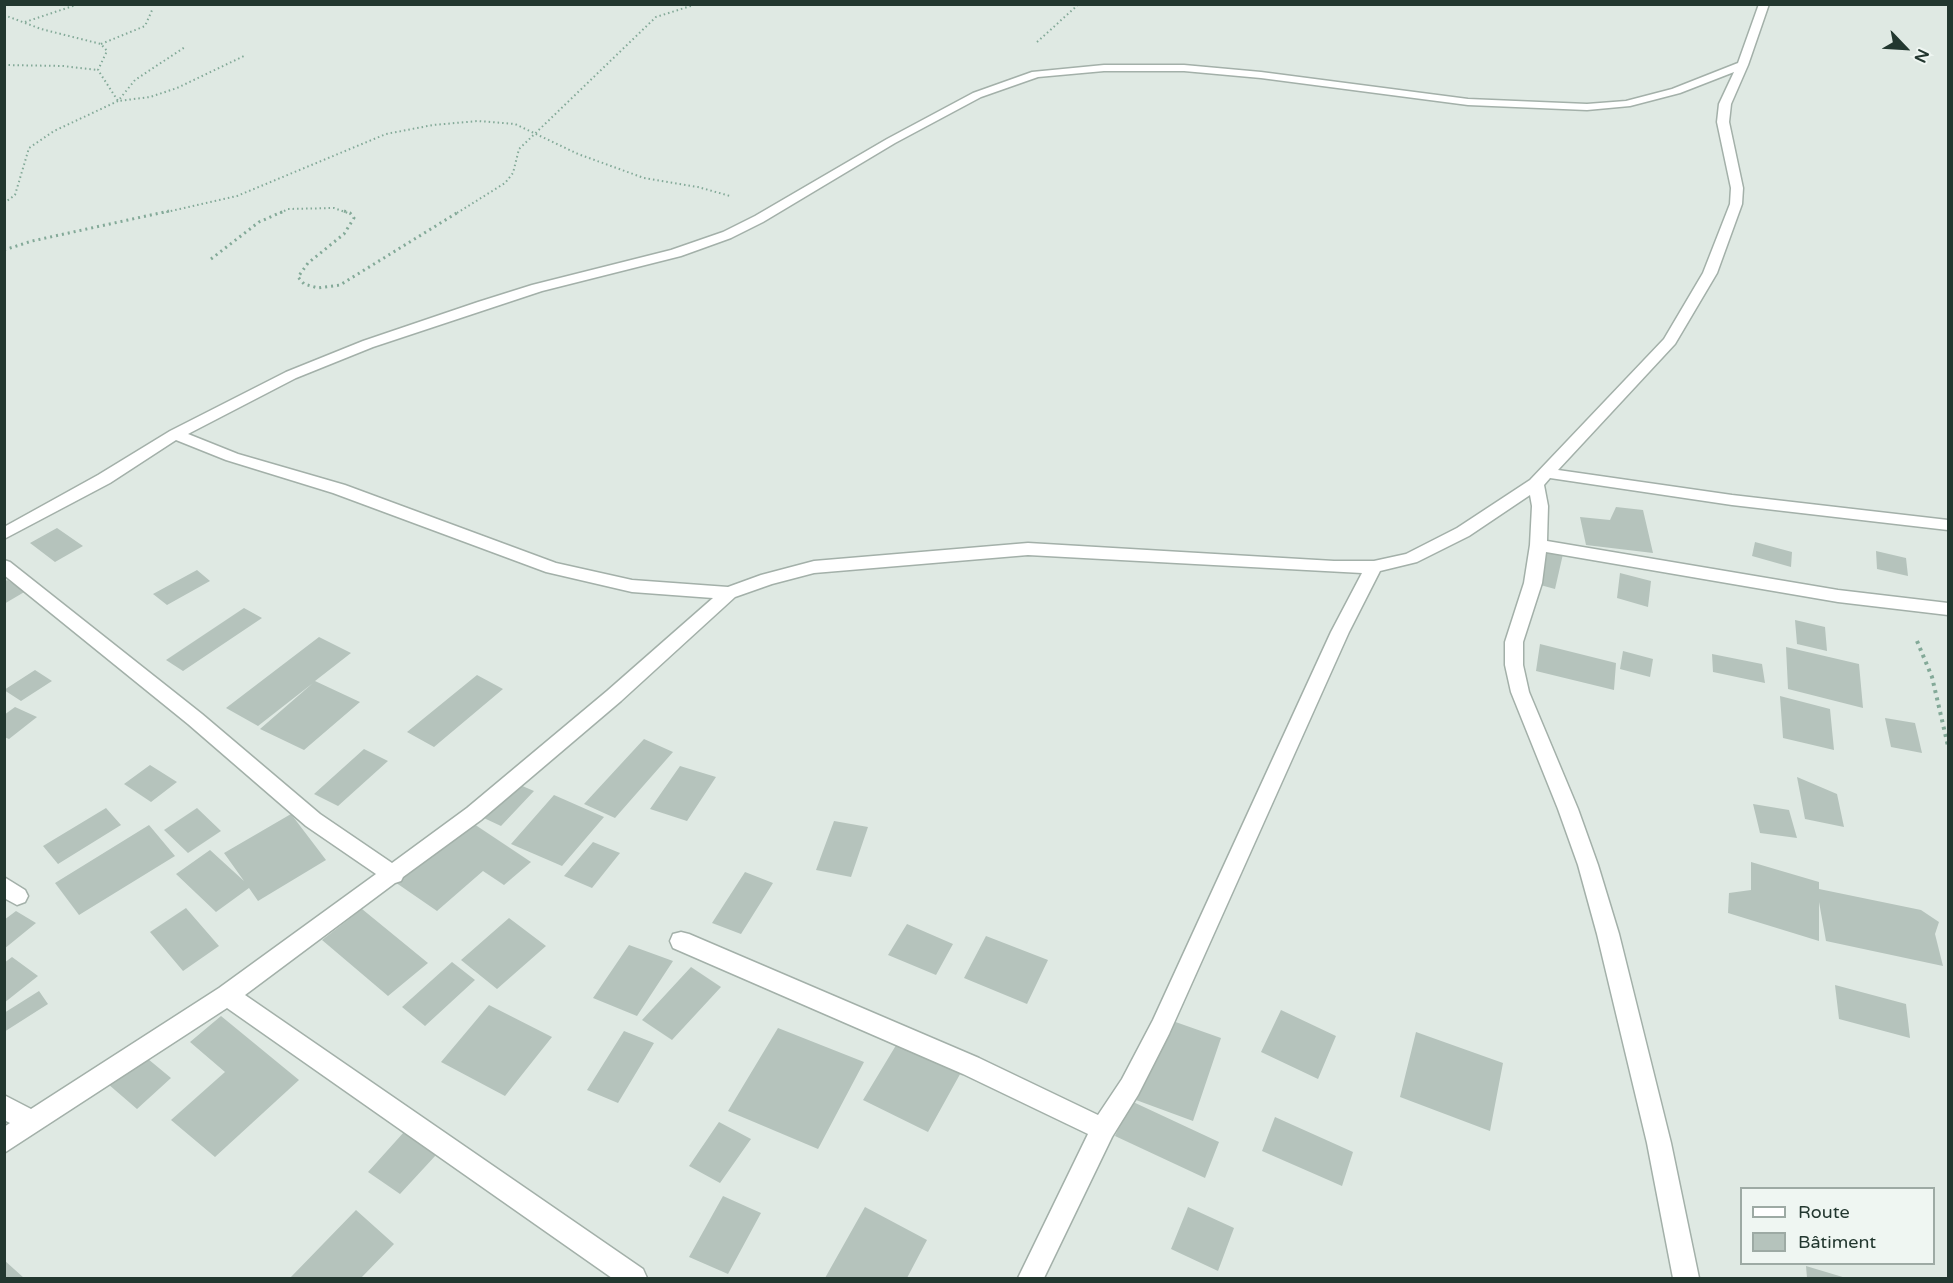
<!DOCTYPE html>
<meta charset="utf-8">
<style>
body{margin:0}
#map{position:relative;width:1953px;height:1283px;overflow:hidden;background:#dfe9e3;font-family:"Varela Round",sans-serif}
canvas{display:block}
.frame{position:absolute;inset:0;border:6px solid #22372f;pointer-events:none}
.legend{position:absolute;left:1740px;top:1187px;width:195px;height:78px;box-sizing:border-box;background:#eff6f2;border:2px solid #9daaa4;margin:0;padding:8px 10px;list-style:none;font-size:18px;color:#22372f}
.legend li{display:flex;align-items:center;gap:12px;height:30px}
.legend b{width:30px;border:2px solid #9daaa4}
.north{position:absolute;left:1875px;top:18px;width:60px;height:60px;-webkit-text-stroke:4px #eff6f2;paint-order:stroke;rotate:115deg;font-size:16px;font-weight:700;line-height:24px;text-align:center;color:#22372f}
.north::after{content:'';display:block;margin:auto;width:21px;height:27px;background:#22372f;clip-path:polygon(50% 0,100% 100%,50% 72%,0 100%)}
</style>
<div id="map">
<canvas width="1953" height="1283"></canvas>
<div class="frame"></div>
<ul class="legend">
<li><b style="height:8px;background:#fff"></b>Route</li>
<li><b style="height:16px;background:#b5c3bc"></b>Bâtiment</li>
</ul>
<div class="north">N</div>
</div>
<script>
const ctx = document.querySelector('canvas').getContext('2d');
ctx.lineJoin = 'round';
function fill(path, color) { ctx.fillStyle = color; ctx.fill(path, 'evenodd'); }
const poly = rows => new Path2D(rows.map(r => 'M' + r).join(''));
function trace(path, color, width, dash) { ctx.strokeStyle = color; ctx.lineWidth = width; ctx.lineCap = dash ? 'butt' : 'round'; ctx.setLineDash(dash || []); ctx.stroke(path); }
fill(poly([
 [1616,507,1643,510,1653,553,1586,545,1580,517,1610,520],
 [57,528,83,546,55,562,30,543],
 [1755,542,1792,552,1791,567,1752,556],
 [1541,547,1563,554,1555,589,1533,583],
 [1876,551,1906,558,1908,576,1877,569],
 [197,570,210,581,167,605,153,594],
 [1620,573,1651,581,1648,607,1617,598],
 [7,580,26,591,4,604,4,582],
 [244,608,262,618,183,671,166,660],
 [1795,620,1825,627,1827,651,1797,644],
 [319,637,351,653,315,681,360,702,304,750,260,729,313,683,258,726,226,708],
 [1540,644,1616,663,1614,690,1536,671],
 [1786,647,1859,664,1863,708,1788,689],
 [1623,651,1653,659,1650,677,1620,669],
 [1712,654,1762,664,1765,683,1713,672],
 [35,670,52,681,21,701,4,690],
 [477,675,503,689,434,747,407,732],
 [1780,696,1830,709,1834,750,1783,738],
 [15,707,37,717,9,739,4,737,4,715],
 [1885,718,1915,723,1922,753,1891,747],
 [644,739,673,752,615,818,584,804],
 [364,749,388,761,338,806,314,794],
 [150,765,177,782,151,802,124,784],
 [680,766,716,777,687,821,650,809],
 [1797,777,1837,794,1844,827,1805,819],
 [506,779,534,791,501,826,473,813],
 [554,795,604,817,562,866,511,844],
 [1753,804,1789,810,1797,838,1760,833],
 [106,808,121,825,58,864,43,846],
 [197,808,221,831,188,853,164,830],
 [291,814,326,860,258,901,249,888,216,912,176,874,210,850,244,881,224,853],
 [465,818,531,862,504,885,483,871,437,911,392,880],
 [834,821,868,827,851,877,816,870],
 [149,825,175,856,79,915,55,883],
 [593,842,620,853,592,888,564,876],
 [1751,862,1819,882,1819,889,1921,910,1939,922,1935,934,1943,966,1826,941,1819,902,1819,941,1728,913,1729,893,1751,890],
 [745,872,773,883,741,934,712,923],
 [186,908,219,946,183,971,150,932],
 [362,909,428,963,388,996,322,940],
 [16,911,36,923,4,949,4,920],
 [509,918,546,946,497,989,461,960],
 [907,924,953,944,936,975,888,955],
 [986,936,1048,960,1027,1004,964,978],
 [629,945,673,961,637,1016,593,998],
 [12,957,38,976,4,1003,4,963],
 [452,962,475,980,425,1026,402,1007],
 [691,967,721,987,672,1040,642,1020],
 [1835,985,1906,1004,1910,1038,1839,1019],
 [39,991,48,1004,4,1032,4,1013],
 [489,1005,552,1037,505,1096,441,1062],
 [1281,1010,1336,1036,1318,1079,1261,1052],
 [221,1016,299,1080,215,1157,171,1120,225,1072,190,1042],
 [1167,1019,1221,1038,1193,1121,1136,1100],
 [778,1028,864,1062,818,1149,728,1111],
 [624,1031,654,1043,618,1103,587,1090],
 [1416,1032,1503,1063,1490,1131,1400,1097],
 [901,1037,964,1067,928,1132,863,1100],
 [142,1054,171,1078,137,1109,108,1084],
 [1131,1101,1219,1142,1205,1178,1115,1136],
 [1275,1117,1353,1152,1342,1186,1262,1151],
 [719,1122,751,1139,720,1183,689,1166],
 [404,1132,436,1155,400,1194,368,1172],
 [723,1196,761,1213,728,1274,689,1257],
 [865,1207,927,1240,907,1278,825,1278],
 [1188,1207,1234,1228,1218,1271,1171,1249],
 [356,1210,394,1244,361,1278,290,1278],
 [4,1260,24,1278,4,1278],
 [1806,1266,1846,1278,1807,1278]
]), '#b5c3bc');
const minor = poly([
 [1759,4,1769,4,1748,65,1731,104,1729,122,1743,188,1742,204,1717,273,1675,344,1558,470,1732,495,1948,520,1948,530,1732,505,1550,478,1544,485,1548,506,1547,541,1838,590,1948,603,1948,615,1838,602,1546,552,1542,583,1523,642,1523,665,1529,692,1578,809,1598,865,1619,934,1671,1143,1699,1278,1673,1278,1647,1143,1597,934,1578,865,1558,809,1511,692,1505,665,1505,642,1524,583,1530,545,1532,506,1530,495,1469,536,1417,562,1380,571,1349,632,1169,1034,1138,1095,1112,1137,1044,1278,1018,1278,1088,1134,963,1074,673,948,670,941,673,934,681,932,689,934,979,1058,1098,1115,1122,1079,1153,1020,1331,632,1362,573,1028,555,814,573,772,584,735,597,621,701,481,820,403,877,401,881,395,883,245,995,643,1269,647,1278,612,1278,227,1008,4,1153,4,1127,10,1123,4,1120,4,1095,31,1109,219,988,376,874,306,826,188,724,4,575,4,560,10,562,202,714,320,814,392,863,467,808,607,691,713,598,632,592,546,572,333,493,226,460,176,440,110,483,4,539,4,527,98,475,170,431,286,372,363,341,478,302,532,285,671,250,723,232,755,216,887,139,973,93,1032,72,1104,65,1184,65,1261,72,1468,99,1587,104,1626,101,1672,89,1738,63,1759,4],
 [1104,71,1184,71,1261,78,1468,105,1587,110,1630,106,1680,93,1734,72,1719,104,1717,122,1731,188,1730,204,1703,273,1664,339,1530,480,1457,528,1406,554,1374,561,1334,561,1028,543,814,561,761,575,728,587,632,580,556,563,345,485,238,454,188,434,296,378,373,347,542,291,681,256,731,238,763,222,895,143,981,97,1038,77,1104,71],
 [4,877,25,890,28,896,25,902,17,905,4,898,4,877]
]);
trace(minor, '#a3b0a9', 3);
trace(poly([
 [4,15,41,29,101,44,107,51,98,70,118,101,150,97,177,88,244,56],
 [25,22,79,4],
 [1037,42,1079,4],
 [101,44,145,26,153,8],
 [4,65,63,66,98,70],
 [4,203,15,195,29,148,54,131,118,101,135,80,185,47],
 [162,213,237,196,386,134,433,125,478,121,515,124,578,154,644,178,698,187,730,196],
 [280,213,288,209,334,208,348,213],
 [457,213,505,183,513,173,519,149,656,17,697,4]
]), '#83a998', 2, [1.5, 3]);
trace(poly([
 [344,211,350,213,354,218,344,234,308,263,298,277,304,284,318,288,340,285,460,211],
 [4,250,32,241,169,211],
 [211,259,259,222,284,211]
]), '#83a998', 3, [2, 4]);
trace(poly([
 [1917,641,1932,677,1948,746]
]), '#83a998', 4, [3, 4.5]);
fill(minor, '#fff');
</script>
